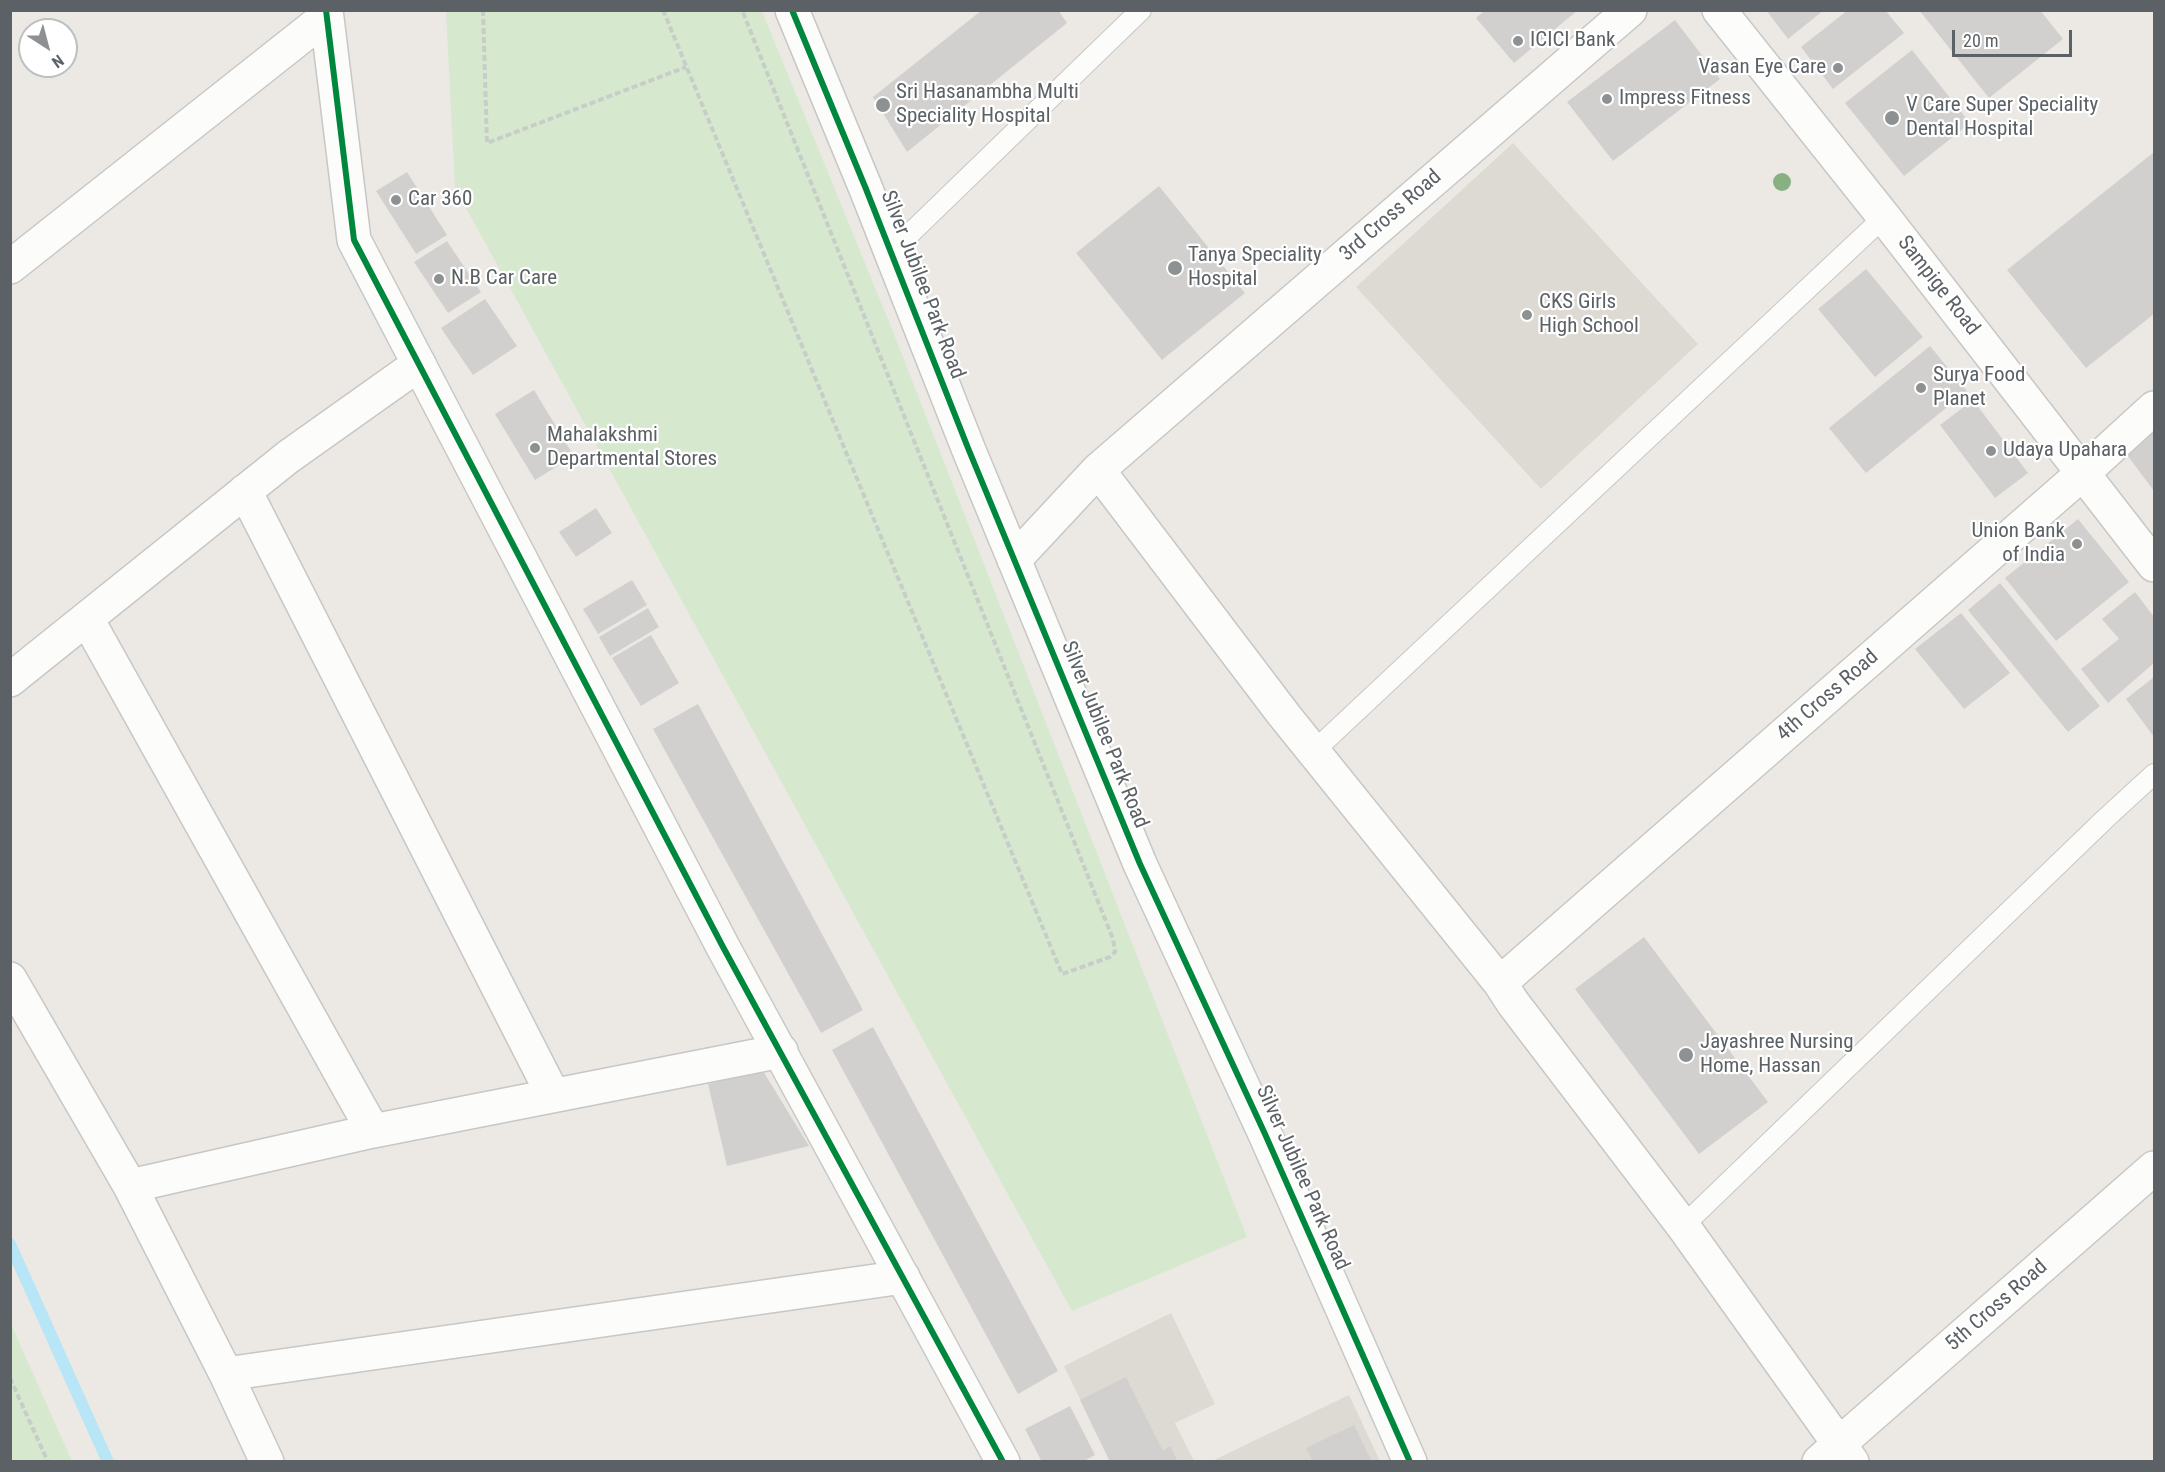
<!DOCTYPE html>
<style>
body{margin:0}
#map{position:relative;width:2165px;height:1472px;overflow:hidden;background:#ece9e5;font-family:"Roboto Condensed",sans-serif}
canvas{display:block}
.frame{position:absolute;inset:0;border:12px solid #5b6165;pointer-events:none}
.north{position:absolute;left:18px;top:18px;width:60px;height:60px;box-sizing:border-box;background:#fff;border:2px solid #bdc0c1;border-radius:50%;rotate:144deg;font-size:16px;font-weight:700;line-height:24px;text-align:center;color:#5b6165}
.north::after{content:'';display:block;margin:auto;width:21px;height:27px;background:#8e9192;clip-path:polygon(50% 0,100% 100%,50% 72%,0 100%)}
.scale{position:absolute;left:1952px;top:30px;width:120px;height:27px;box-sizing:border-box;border:3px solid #5b6165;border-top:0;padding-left:8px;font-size:18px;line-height:21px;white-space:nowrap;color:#5b6165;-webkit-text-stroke:4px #fff;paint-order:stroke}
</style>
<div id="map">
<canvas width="2165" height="1472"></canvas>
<div class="frame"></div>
<div class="north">N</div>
<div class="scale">20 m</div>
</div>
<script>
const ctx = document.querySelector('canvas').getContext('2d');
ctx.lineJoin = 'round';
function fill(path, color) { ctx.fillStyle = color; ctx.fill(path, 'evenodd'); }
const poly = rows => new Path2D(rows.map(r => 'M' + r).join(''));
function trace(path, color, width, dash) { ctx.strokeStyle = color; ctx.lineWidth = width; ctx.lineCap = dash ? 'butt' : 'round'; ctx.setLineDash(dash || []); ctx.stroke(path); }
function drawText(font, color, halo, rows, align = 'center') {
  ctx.font = font + ' "Roboto Condensed",sans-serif'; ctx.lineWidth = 4.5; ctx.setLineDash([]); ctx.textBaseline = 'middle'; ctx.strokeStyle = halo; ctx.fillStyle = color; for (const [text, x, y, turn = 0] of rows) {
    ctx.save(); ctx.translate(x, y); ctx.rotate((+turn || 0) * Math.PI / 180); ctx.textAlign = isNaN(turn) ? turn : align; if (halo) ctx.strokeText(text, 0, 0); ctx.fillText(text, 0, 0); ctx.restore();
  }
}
fill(poly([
 [1513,143,1698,344,1541,489,1356,287],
 [1171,1313,1215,1404,1175,1423,1194,1461,1110,1461,1064,1366],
 [1349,1395,1380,1461,1210,1462]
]), '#ddd9d3');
fill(poly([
 [446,11,762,11,892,329,1247,1237,1072,1311,455,188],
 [11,1324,72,1461,11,1461]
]), '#d6e9cf');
trace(poly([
 [10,1244,108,1462]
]), '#b8e6f7', 12);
fill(poly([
 [982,10,1058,10,1067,23,907,152,873,97],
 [1485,10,1578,10,1514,63,1476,18],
 [1766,10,1824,10,1788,39],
 [1848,10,1885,10,1904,33,1833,89,1801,47],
 [1919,10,2040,10,2063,39,1989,98],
 [1675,20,1720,79,1613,161,1567,102],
 [1912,50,1970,123,1904,176,1845,103],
 [2154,152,2154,314,2086,368,2007,270],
 [407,172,447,235,416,254,376,191],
 [1159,186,1245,293,1162,360,1076,253],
 [447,241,481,292,448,313,414,262],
 [1866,269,1923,337,1875,377,1818,309],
 [485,299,517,346,473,375,441,328],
 [1930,346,1967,391,1866,473,1829,428],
 [534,390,574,456,535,480,495,414],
 [1973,400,2028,473,1995,498,1940,425],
 [2152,430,2154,433,2154,491,2124,451],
 [596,508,612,533,576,557,559,532],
 [2078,519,2129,582,2056,641,2005,578],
 [632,580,647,605,598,634,583,609],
 [2000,583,2100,706,2068,732,1968,610],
 [2135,592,2154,617,2154,663,2108,703,2081,669,2119,639,2102,619],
 [648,608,659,627,610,656,599,637],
 [1961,613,2010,673,1964,709,1915,649],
 [651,635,679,683,641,706,612,658],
 [2154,677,2154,737,2126,699],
 [698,704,863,1010,821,1033,653,729],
 [1644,937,1768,1102,1699,1154,1575,989],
 [873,1027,1058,1371,1018,1394,832,1050],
 [763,1071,809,1146,727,1166,708,1084],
 [1126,1377,1163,1451,1170,1446,1178,1462,1110,1462,1080,1400],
 [1070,1406,1095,1455,1082,1462,1042,1462,1025,1429],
 [1354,1425,1372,1462,1313,1462,1306,1448]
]), '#d2d0ce');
const service = poly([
 [891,252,1141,10],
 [1313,752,1884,217],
 [1683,1226,2105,819,2154,774]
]);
const minor = poly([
 [792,10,866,189,968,448,1140,864,1265,1134,1410,1462],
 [10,267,326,17],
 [1098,470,1630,10],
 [245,491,553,1095],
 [1014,560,1098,470,1284,715,1500,983,1513,1003,1683,1226,1839,1444,1819,1462],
 [87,619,373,1131],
 [10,680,288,457,419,364],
 [10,979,130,1186,226,1374,903,1277],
 [1500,983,2084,472,2154,408],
 [130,1186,373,1131,781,1051],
 [226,1374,267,1462],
 [1852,1462,1839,1444,2154,1168]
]);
const tertiary = poly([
 [326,10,354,240,723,947,1003,1462],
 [1719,10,1884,217,2154,565]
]);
trace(service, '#c7c7c6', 22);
trace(minor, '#c7c7c6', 36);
trace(tertiary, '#c7c7c6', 36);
trace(poly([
 [483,10,487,143,686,67],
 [663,10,1062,974,1110,957,1115,952,1113,939,742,10],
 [10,1378,48,1462]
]), '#c7cdc8', 4, [6, 3]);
trace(service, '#fcfcfb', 20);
trace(minor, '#fcfcfb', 33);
trace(tertiary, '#fcfcfb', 33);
trace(poly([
 [326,10,354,240,723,947,1003,1462],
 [792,10,866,189,968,448,1140,864,1265,1134,1410,1462]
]), '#00873e', 6);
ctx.fillStyle = '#88b080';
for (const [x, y] of [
 [1782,182]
]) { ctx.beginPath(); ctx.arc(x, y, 9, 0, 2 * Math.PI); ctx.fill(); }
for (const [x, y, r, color] of [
 [1518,41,6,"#8e9192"],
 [1838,68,6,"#8e9192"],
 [1607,99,6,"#8e9192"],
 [883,105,8,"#8e9192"],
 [1892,118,8,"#8e9192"],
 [396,200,6,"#8e9192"],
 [1175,268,8,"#8e9192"],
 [439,279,6,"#8e9192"],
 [1527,315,6,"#8e9192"],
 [1921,388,6,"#8e9192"],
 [535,448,6,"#8e9192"],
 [1991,451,6,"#8e9192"],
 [2077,544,6,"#8e9192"],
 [1686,1055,8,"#8e9192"]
]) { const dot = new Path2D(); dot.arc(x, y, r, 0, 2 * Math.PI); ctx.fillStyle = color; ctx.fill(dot); trace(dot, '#fff', 2); }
drawText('21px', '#5b6165', '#fff', [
 ["ICICI Bank",1530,41],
 ["Vasan Eye Care",1826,68,"right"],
 ["Sri Hasanambha Multi",896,93],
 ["Speciality Hospital",896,117],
 ["Impress Fitness",1619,99],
 ["V Care Super Speciality",1906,106],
 ["Dental Hospital",1906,130],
 ["Car 360",408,200],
 ["Tanya Speciality",1188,256],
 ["Hospital",1188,280],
 ["N.B Car Care",451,279],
 ["CKS Girls",1539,303],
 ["High School",1539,327],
 ["Surya Food",1933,376],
 ["Planet",1933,400],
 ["Mahalakshmi",547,436],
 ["Departmental Stores",547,460],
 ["Udaya Upahara",2003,451],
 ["Union Bank",2065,532,"right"],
 ["of India",2065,556,"right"],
 ["Jayashree Nursing",1700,1043],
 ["Home, Hassan",1700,1067]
], 'left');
drawText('21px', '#5b6165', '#fff', [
 ["3rd Cross Road",1391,216,-41],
 ["Silver Jubilee Park Road",922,285,69],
 ["Sampige Road",1938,286,52],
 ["4th Cross Road",1828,696,-41],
 ["Silver Jubilee Park Road",1104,735,68],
 ["Silver Jubilee Park Road",1302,1178,66],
 ["5th Cross Road",1997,1306,-41]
]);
</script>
